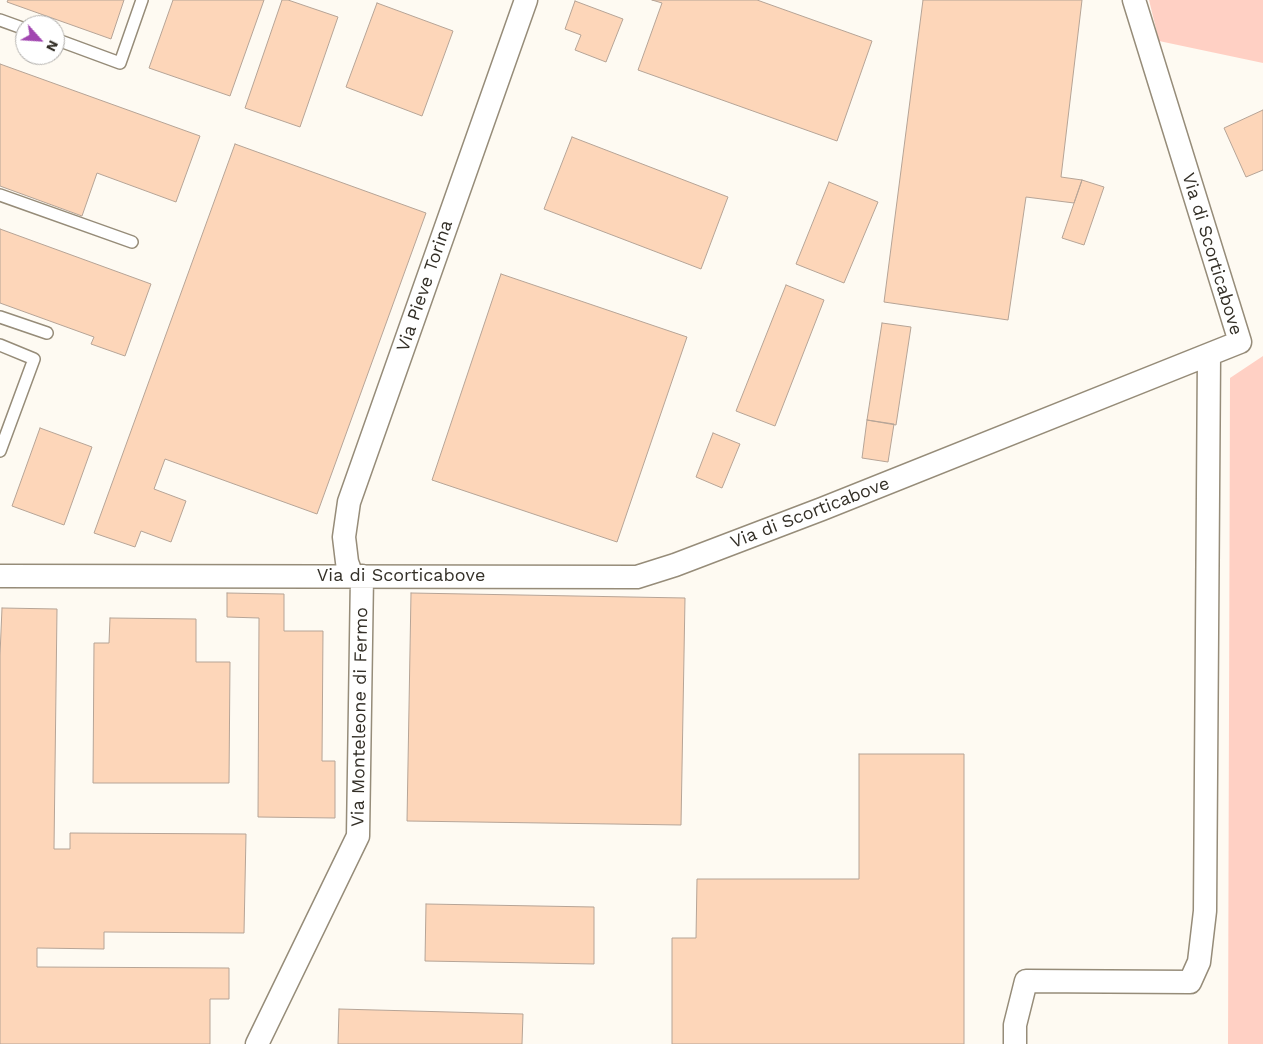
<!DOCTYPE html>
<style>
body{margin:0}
#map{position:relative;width:1263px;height:1044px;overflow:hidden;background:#fefaf2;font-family:"Work Sans",sans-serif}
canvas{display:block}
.north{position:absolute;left:15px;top:15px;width:50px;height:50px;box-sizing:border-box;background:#fff;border:1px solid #aeaca9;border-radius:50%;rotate:116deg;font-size:14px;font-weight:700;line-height:20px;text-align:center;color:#343028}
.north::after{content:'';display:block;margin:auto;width:18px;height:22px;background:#a146b0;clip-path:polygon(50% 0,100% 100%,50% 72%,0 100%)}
</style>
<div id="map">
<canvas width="1263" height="1044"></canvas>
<div class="north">N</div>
</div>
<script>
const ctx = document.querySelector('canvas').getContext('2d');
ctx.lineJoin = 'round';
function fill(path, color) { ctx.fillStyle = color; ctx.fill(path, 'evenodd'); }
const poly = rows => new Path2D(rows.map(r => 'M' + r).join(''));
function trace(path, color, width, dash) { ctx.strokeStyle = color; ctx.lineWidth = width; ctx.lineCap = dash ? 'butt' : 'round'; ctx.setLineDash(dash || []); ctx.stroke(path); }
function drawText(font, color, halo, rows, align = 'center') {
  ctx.font = font + ' "Work Sans",sans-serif'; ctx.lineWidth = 4; ctx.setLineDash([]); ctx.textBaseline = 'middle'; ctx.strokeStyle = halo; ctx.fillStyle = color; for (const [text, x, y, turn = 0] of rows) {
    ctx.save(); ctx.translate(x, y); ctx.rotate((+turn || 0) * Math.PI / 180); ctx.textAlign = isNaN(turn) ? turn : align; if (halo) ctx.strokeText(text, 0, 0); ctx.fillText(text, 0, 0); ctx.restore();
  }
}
fill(poly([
 [1149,0,1263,0,1263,63,1159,41],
 [1263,356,1263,1044,1228,1044,1230,378]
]), '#ffd0c4');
const building = poly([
 [8,0,124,0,111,39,7,2,8,0],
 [173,0,264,0,230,96,149,68,173,0],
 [282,0,288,0,338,17,300,127,245,108,282,0],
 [652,0,757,0,872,41,837,141,638,70,662,3,652,0],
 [923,0,1082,0,1061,177,1082,180,1074,203,1026,197,1008,320,884,302,923,0],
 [575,1,623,19,606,62,575,50,581,35,565,29,575,1],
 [377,3,453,31,422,116,346,87,377,3],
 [0,64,200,136,176,202,97,173,82,216,0,186,0,64],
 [1263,110,1263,170,1246,177,1224,128,1263,110],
 [572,137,728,197,701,269,544,209,572,137],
 [235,144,426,213,317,514,165,459,154,489,186,501,171,542,141,531,135,547,94,533,235,144],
 [1082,180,1104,187,1084,245,1062,238,1082,180],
 [829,182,878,202,844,283,796,264,829,182],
 [0,229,151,284,125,356,91,344,94,337,0,303,0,229],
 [501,274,687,337,617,542,432,480,501,274],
 [786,285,824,300,775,426,736,411,786,285],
 [882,323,911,327,896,425,867,420,882,323],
 [867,420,894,424,888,462,862,458,867,420],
 [40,428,92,447,64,525,12,506,40,428],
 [713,433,740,444,722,488,696,477,713,433],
 [227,593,284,594,284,631,323,631,322,761,335,761,335,818,258,817,259,618,227,617,227,593],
 [411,593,685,598,681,825,407,821,411,593],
 [2,608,57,609,54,849,70,849,70,833,246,834,244,933,104,932,104,949,37,948,37,967,229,968,229,999,210,999,210,1044,0,1044,0,655,2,608],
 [110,618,196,619,196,662,230,662,229,783,93,783,94,643,109,643,110,618],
 [859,754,964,754,964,1044,672,1044,672,938,696,938,697,879,859,879,859,754],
 [426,904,594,907,594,964,425,961,426,904],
 [339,1009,523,1014,522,1044,338,1044,339,1009]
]);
fill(building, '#fdd6b9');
trace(building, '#b6a496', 1);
const lane = poly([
 [0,20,25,29],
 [55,39,120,63,142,0],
 [0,195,132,242],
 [0,317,47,333],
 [0,345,34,359,0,451]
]);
const street = poly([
 [0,576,637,577,675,565,822,509,1240,342,1134,0],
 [352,576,347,562,344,537,349,502,526,0],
 [257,1044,358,836,362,576],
 [1015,1044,1015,1025,1026,981,1190,982,1199,962,1205,911,1209,355]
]);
trace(lane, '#968c79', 14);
trace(street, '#968c79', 25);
trace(lane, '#fff', 11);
trace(street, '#fff', 22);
drawText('18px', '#343028', '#fff', [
 ["Via di Scorticabove",1212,254,73],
 ["Via Pieve Torina",425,286,-71],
 ["Via di Scorticabove",810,513,-21],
 ["Via di Scorticabove",401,576],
 ["Via Monteleone di Fermo",360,717,-89]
]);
</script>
